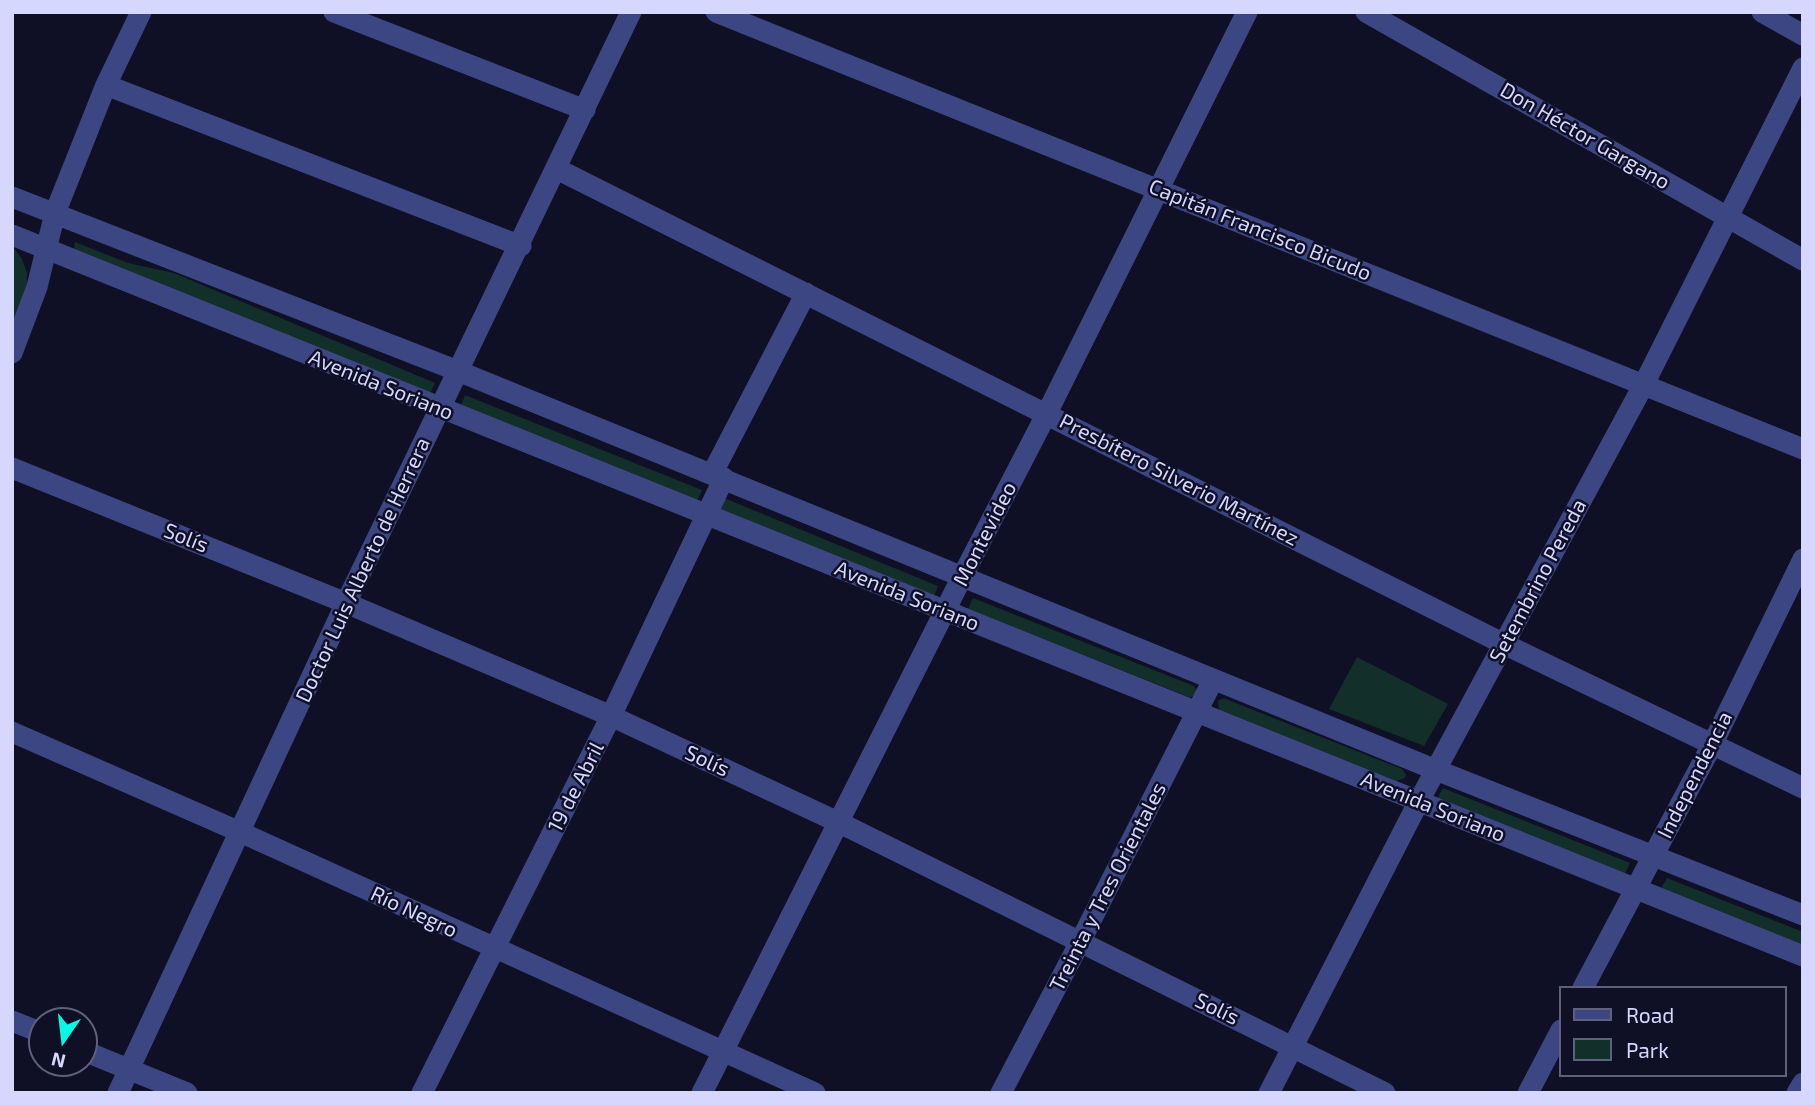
<!DOCTYPE html>
<meta charset="utf-8">
<style>
body{margin:0}
#map{position:relative;width:1815px;height:1105px;overflow:hidden;background:#0f1025;font-family:"Exo 2",sans-serif}
canvas{display:block}
.frame{position:absolute;inset:0;border:14px solid #d5d7fe;pointer-events:none}
.legend{position:absolute;left:1559px;top:986px;width:228px;height:91px;box-sizing:border-box;background:#0f1025;border:2px solid #5e607c;margin:0;padding:9px 12px;list-style:none;font-size:21px;color:#d5d7fe}
.legend li{display:flex;align-items:center;gap:14px;height:35px}
.legend b{width:35px;border:2px solid #5e607c}
.north{position:absolute;left:28px;top:1007px;width:70px;height:70px;box-sizing:border-box;background:#0f1025;border:2px solid #5e607c;border-radius:50%;rotate:194deg;font-size:19px;font-weight:700;line-height:28px;text-align:center;color:#d5d7fe}
.north::after{content:'';display:block;margin:auto;width:24px;height:32px;background:#07f8e5;clip-path:polygon(50% 0,100% 100%,50% 72%,0 100%)}
</style>
<div id="map">
<canvas width="1815" height="1105"></canvas>
<div class="frame"></div>
<ul class="legend">
<li><b style="height:9px;background:#3c4683"></b>Road</li>
<li><b style="height:19px;background:#132f29"></b>Park</li>
</ul>
<div class="north">N</div>
</div>
<script>
const ctx = document.querySelector('canvas').getContext('2d');
ctx.lineJoin = 'round';
function fill(path, color) { ctx.fillStyle = color; ctx.fill(path, 'evenodd'); }
const poly = rows => new Path2D(rows.map(r => 'M' + r).join(''));
function trace(path, color, width, dash) { ctx.strokeStyle = color; ctx.lineWidth = width; ctx.lineCap = dash ? 'butt' : 'round'; ctx.setLineDash(dash || []); ctx.stroke(path); }
function drawText(font, color, halo, rows, align = 'center') {
  ctx.font = font + ' "Exo 2",sans-serif'; ctx.lineWidth = 5; ctx.setLineDash([]); ctx.textBaseline = 'middle'; ctx.strokeStyle = halo; ctx.fillStyle = color; for (const [text, x, y, turn = 0] of rows) {
    ctx.save(); ctx.translate(x, y); ctx.rotate((+turn || 0) * Math.PI / 180); ctx.textAlign = isNaN(turn) ? turn : align; if (halo) ctx.strokeText(text, 0, 0); ctx.fillText(text, 0, 0); ctx.restore();
  }
}
fill(poly([
 [75,242,128,263,174,273,435,383,429,396,74,249],
 [12,245,22,259,27,273,27,296,12,329],
 [465,395,702,490,696,504,460,408],
 [724,498,938,586,933,599,719,512],
 [973,598,1194,686,1197,690,1195,696,1189,697,968,609],
 [1357,657,1448,704,1424,746,1329,709],
 [1223,698,1402,769,1406,775,1405,778,1397,781,1219,711,1218,701],
 [1443,788,1630,863,1624,876,1436,800],
 [1667,878,1803,932,1803,948,1660,890]
]), '#132f29');
trace(poly([
 [334,12,585,110],
 [716,12,1803,449],
 [1366,12,1803,260],
 [1762,12,1803,35],
 [106,85,521,246],
 [557,169,1504,644,1803,788],
 [12,197,458,371,1436,770,1803,915],
 [12,235,1803,956],
 [12,353,37,287,55,213,106,85,141,12],
 [12,468,346,603,611,716,840,823,1385,1093],
 [712,474,806,293],
 [12,732,240,832,815,1093],
 [1583,988,1713,743,1803,559],
 [12,1021,42,1033],
 [84,1051,187,1093],
 [118,1093,346,603,631,12],
 [422,1093,611,716,724,478],
 [702,1093,962,577,1047,413,1247,12],
 [1001,1093,1080,942,1213,680],
 [1269,1093,1419,801,1644,384,1803,68],
 [1528,1093,1561,1030],
 [1797,1093,1803,1083]
]), '#3c4683', 21);
drawText('21px', '#d5d7fe', '#0f1025', [
 ["Don Héctor Gargano",1585,136,30],
 ["Capitán Francisco Bicudo",1260,230,22],
 ["Avenida Soriano",381,385,22],
 ["Presbítero Silverio Martínez",1179,480,27],
 ["Montevideo",985,534,-63],
 ["Solís",186,538,22],
 ["Doctor Luis Alberto de Herrera",363,570,-65],
 ["Setembrino Pereda",1538,581,-62],
 ["Avenida Soriano",907,596,22],
 ["Solís",707,761,25],
 ["Independencia",1695,775,-63],
 ["19 de Abril",576,787,-63],
 ["Avenida Soriano",1433,807,22],
 ["Treinta y Tres Orientales",1108,887,-63],
 ["Río Negro",414,912,25],
 ["Solís",1217,1009,26]
]);
</script>
